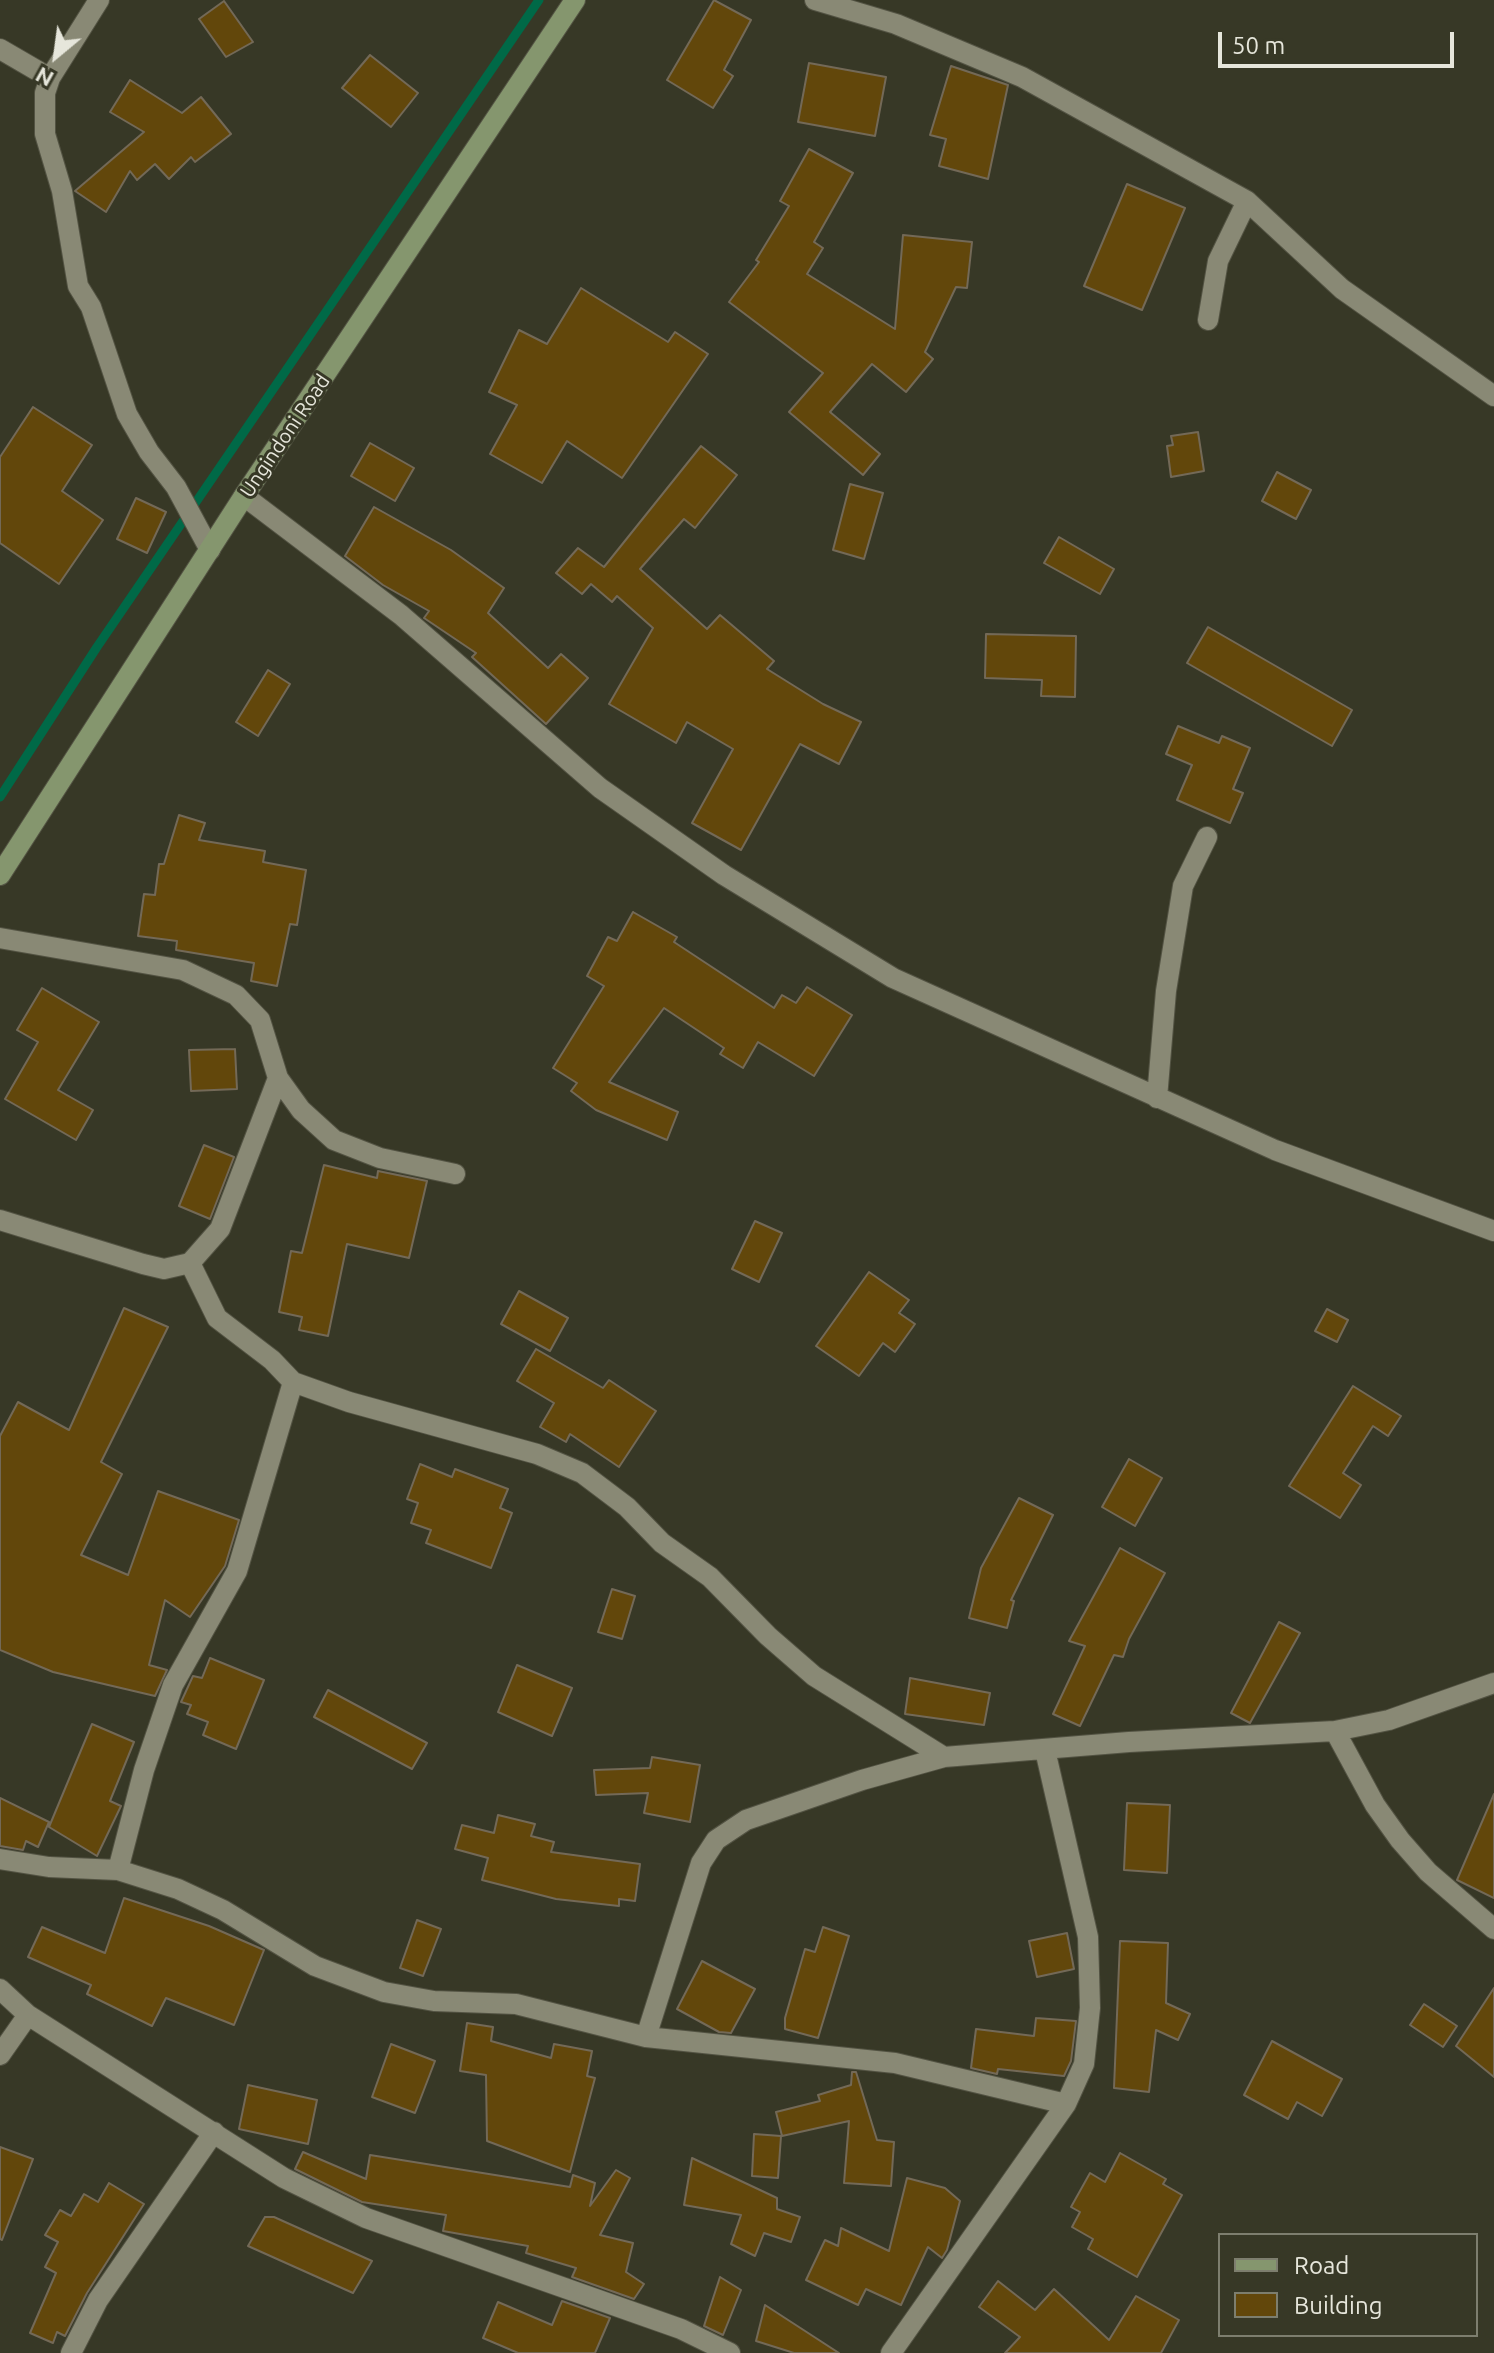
<!DOCTYPE html>
<style>
body{margin:0}
#map{position:relative;width:1494px;height:2353px;overflow:hidden;background:#373826;font-family:Ubuntu,sans-serif}
canvas{display:block}
.legend{position:absolute;left:1218px;top:2233px;width:260px;height:104px;box-sizing:border-box;background:#373826;border:2px solid #7d7e6e;margin:0;padding:10px 14px;list-style:none;font-size:24px;color:#e6e6db}
.legend li{display:flex;align-items:center;gap:16px;height:40px}
.legend b{width:40px;border:2px solid #7d7e6e}
.north{position:absolute;left:16px;top:16px;width:80px;height:80px;-webkit-text-stroke:6px #373826;paint-order:stroke;rotate:209deg;font-size:22px;font-weight:700;line-height:32px;text-align:center;color:#e6e6db}
.north::after{content:'';display:block;margin:auto;width:28px;height:36px;background:#e6e6db;clip-path:polygon(50% 0,100% 100%,50% 72%,0 100%)}
.scale{position:absolute;left:1218px;top:32px;width:236px;height:36px;box-sizing:border-box;border:4px solid #e6e6db;border-top:0;padding-left:10px;font-size:24px;line-height:28px;white-space:nowrap;color:#e6e6db;-webkit-text-stroke:6px #373826;paint-order:stroke}
</style>
<div id="map">
<canvas width="1494" height="2353"></canvas>
<ul class="legend">
<li><b style="height:10px;background:#85966e"></b>Road</li>
<li><b style="height:22px;background:#62470b"></b>Building</li>
</ul>
<div class="north">N</div>
<div class="scale">50 m</div>
</div>
<script>
const ctx = document.querySelector('canvas').getContext('2d');
ctx.lineJoin = 'round';
const poly = rows => new Path2D(rows.map(r => 'M' + r).join(''));
function trace(path, color, width, dash) { ctx.strokeStyle = color; ctx.lineWidth = width; ctx.lineCap = dash ? 'butt' : 'round'; ctx.setLineDash(dash || []); ctx.stroke(path); }
function fill(path, color) { ctx.fillStyle = color; ctx.fill(path, 'evenodd'); }
function drawText(font, color, halo, rows, align = 'center') {
  ctx.font = font + ' Ubuntu,sans-serif'; ctx.lineWidth = 6; ctx.setLineDash([]); ctx.textBaseline = 'middle'; ctx.strokeStyle = halo; ctx.fillStyle = color; for (const [text, x, y, turn = 0] of rows) {
    ctx.save(); ctx.translate(x, y); ctx.rotate((+turn || 0) * Math.PI / 180); ctx.textAlign = isNaN(turn) ? turn : align; if (halo) ctx.strokeText(text, 0, 0); ctx.fillText(text, 0, 0); ctx.restore();
  }
}
trace(poly([
 [0,797,97,647,539,0]
]), '#006947', 9);
const building = poly([
 [714,0,751,20,724,70,733,76,713,108,667,80,714,0],
 [224,1,253,42,226,57,199,19,224,1],
 [370,55,418,93,391,127,342,88,370,55],
 [809,63,886,77,875,136,798,122,809,63],
 [951,66,1008,85,988,179,939,166,946,139,930,135,951,66],
 [130,80,182,113,201,97,231,134,195,162,191,157,169,179,155,164,137,180,130,171,106,212,75,191,144,132,110,112,130,80],
 [809,149,853,173,814,242,823,248,807,274,895,329,903,235,972,242,967,288,956,287,925,352,933,359,906,392,872,364,830,412,880,454,863,475,789,412,823,373,729,302,759,262,756,260,789,206,780,201,809,149],
 [1127,184,1185,208,1142,310,1084,286,1127,184],
 [581,288,668,342,675,332,708,354,622,478,567,441,542,483,490,454,517,405,489,392,519,330,547,344,581,288],
 [33,407,92,445,62,491,103,520,59,584,0,543,0,457,33,407],
 [1198,432,1204,471,1171,477,1167,446,1173,445,1171,436,1198,432],
 [370,443,414,468,395,501,351,476,370,443],
 [701,446,737,475,695,528,684,519,640,569,707,629,720,615,774,661,767,669,823,704,861,722,839,764,800,744,741,850,692,823,733,749,687,722,676,743,609,704,653,628,617,596,612,602,591,584,582,594,556,573,578,548,604,567,701,446],
 [1277,472,1311,490,1296,519,1262,501,1277,472],
 [850,484,883,493,864,559,833,550,850,484],
 [136,498,166,512,147,553,117,539,136,498],
 [374,507,451,550,504,588,488,613,548,668,561,654,588,678,546,724,472,657,476,653,424,618,429,611,383,585,345,556,374,507],
 [1059,537,1114,569,1100,594,1044,563,1059,537],
 [1208,627,1352,710,1332,746,1187,663,1208,627],
 [986,634,1076,636,1075,697,1041,696,1042,680,985,678,986,634],
 [268,670,290,684,258,736,236,722,268,670],
 [1178,726,1219,743,1222,736,1250,748,1233,789,1243,793,1230,823,1177,800,1192,765,1166,754,1178,726],
 [179,815,205,823,199,840,265,851,263,862,306,870,297,925,290,924,277,986,251,981,254,963,176,950,177,941,138,936,144,894,155,895,159,864,164,864,179,815],
 [633,912,677,937,674,942,774,1008,782,995,796,1003,807,987,852,1015,814,1076,758,1042,743,1068,720,1054,724,1048,664,1008,609,1082,678,1112,667,1140,596,1110,571,1091,577,1083,553,1068,604,986,587,976,608,937,617,941,633,912],
 [42,988,99,1022,58,1090,93,1110,76,1140,5,1099,38,1042,17,1030,42,988],
 [235,1049,237,1089,191,1091,189,1050,235,1049],
 [204,1145,234,1157,210,1219,179,1206,204,1145],
 [324,1165,377,1178,378,1171,427,1181,409,1258,347,1244,328,1336,299,1330,302,1317,279,1312,291,1251,302,1253,324,1165],
 [755,1221,782,1233,759,1282,732,1269,755,1221],
 [869,1272,909,1300,899,1313,915,1324,895,1352,883,1343,859,1376,816,1346,869,1272],
 [519,1291,568,1318,550,1351,501,1324,519,1291],
 [124,1308,168,1327,101,1462,122,1474,81,1555,128,1575,158,1491,239,1520,225,1566,190,1617,165,1600,149,1665,167,1670,155,1696,53,1672,0,1650,0,1436,18,1402,69,1430,124,1308],
 [1327,1309,1348,1320,1337,1342,1315,1331,1327,1309],
 [536,1349,603,1388,609,1380,656,1411,619,1467,570,1434,566,1442,540,1427,554,1403,517,1381,536,1349],
 [1353,1386,1401,1416,1388,1436,1373,1426,1343,1473,1361,1485,1340,1518,1289,1486,1353,1386],
 [1129,1459,1162,1478,1135,1526,1102,1507,1129,1459],
 [420,1464,452,1477,455,1469,508,1489,500,1508,512,1513,491,1568,426,1543,431,1530,411,1523,418,1503,407,1499,420,1464],
 [1019,1498,1053,1515,1011,1600,1014,1601,1007,1628,969,1618,981,1568,1019,1498],
 [1120,1548,1165,1573,1129,1639,1123,1657,1114,1655,1080,1726,1053,1714,1085,1646,1069,1641,1120,1548],
 [612,1589,635,1596,622,1639,598,1632,612,1589],
 [1279,1622,1300,1633,1250,1723,1231,1713,1279,1622],
 [210,1658,264,1680,236,1749,203,1735,208,1722,187,1714,191,1705,181,1702,193,1676,202,1678,210,1658],
 [517,1665,572,1688,552,1736,498,1712,517,1665],
 [910,1678,990,1693,984,1725,905,1714,910,1678],
 [328,1690,427,1743,412,1769,314,1717,328,1690],
 [92,1724,134,1742,110,1801,121,1806,97,1856,49,1827,92,1724],
 [652,1757,700,1765,690,1822,644,1813,648,1793,596,1795,594,1770,650,1768,652,1757],
 [1494,1794,1494,1898,1457,1880,1494,1794],
 [0,1798,49,1822,38,1847,26,1841,23,1850,0,1846,0,1798],
 [1127,1803,1170,1805,1167,1873,1124,1870,1127,1803],
 [498,1815,535,1824,531,1836,554,1842,551,1852,640,1864,635,1901,619,1899,619,1906,556,1899,482,1880,488,1858,455,1849,462,1825,494,1833,498,1815],
 [124,1898,209,1926,264,1950,234,2025,166,1998,152,2026,87,1994,91,1985,28,1957,42,1927,105,1953,124,1898],
 [417,1920,441,1929,423,1976,400,1968,417,1920],
 [823,1927,849,1936,818,2038,785,2029,785,2018,805,1949,815,1952,823,1927],
 [1067,1933,1074,1969,1037,1977,1029,1941,1067,1933],
 [1120,1941,1168,1943,1166,2003,1190,2014,1178,2040,1156,2030,1149,2092,1114,2088,1120,1941],
 [702,1961,755,1989,731,2033,719,2032,677,2009,702,1961],
 [1494,1988,1494,2077,1456,2046,1494,1988],
 [1424,2004,1457,2026,1443,2047,1410,2025,1424,2004],
 [1036,2018,1076,2021,1071,2061,1064,2076,998,2069,997,2074,971,2068,976,2029,1034,2036,1036,2018],
 [467,2023,493,2027,491,2041,551,2058,554,2044,592,2051,587,2076,595,2078,570,2172,487,2141,486,2075,460,2071,467,2023],
 [1272,2041,1342,2079,1322,2116,1297,2102,1288,2119,1244,2095,1272,2041],
 [391,2044,435,2061,415,2113,372,2097,391,2044],
 [852,2072,856,2072,877,2140,894,2142,891,2186,844,2183,849,2121,782,2136,776,2112,820,2101,818,2095,851,2085,852,2072],
 [248,2085,317,2100,308,2144,239,2129,248,2085],
 [754,2134,781,2136,778,2178,752,2176,754,2134],
 [0,2147,33,2159,2,2240,0,2239,0,2147],
 [303,2152,366,2179,370,2155,570,2187,573,2175,595,2183,590,2206,616,2170,630,2178,600,2235,633,2243,626,2272,644,2284,634,2299,572,2277,576,2268,526,2253,528,2246,443,2231,446,2215,362,2202,295,2169,303,2152],
 [1120,2153,1166,2179,1163,2184,1182,2195,1137,2277,1088,2249,1093,2239,1072,2227,1080,2212,1071,2207,1090,2173,1105,2182,1120,2153],
 [692,2158,777,2198,777,2209,800,2217,791,2242,764,2233,755,2256,731,2244,741,2215,684,2205,692,2158],
 [907,2178,945,2188,960,2201,947,2250,942,2258,928,2247,901,2305,866,2289,858,2305,806,2280,825,2240,838,2246,841,2228,889,2251,907,2178],
 [109,2183,144,2204,87,2293,65,2336,57,2332,53,2343,30,2333,56,2273,45,2267,58,2242,45,2235,60,2210,71,2216,84,2194,98,2202,109,2183],
 [265,2217,274,2217,372,2261,353,2293,248,2246,265,2217],
 [720,2277,741,2290,723,2335,704,2326,720,2277],
 [998,2281,1035,2310,1054,2289,1109,2340,1136,2296,1179,2320,1161,2353,1005,2353,1020,2337,979,2307,998,2281],
 [562,2301,610,2318,595,2353,518,2353,483,2338,498,2302,552,2325,562,2301],
 [765,2305,839,2353,794,2353,756,2341,765,2305]
]);
fill(building, '#62470b');
trace(building, '#736957', 2);
const street = poly([
 [99,0,50,78,45,93,45,134,62,191,78,286,91,307,127,414,149,452,176,487,210,550],
 [815,0,896,24,1022,77,1247,201,1342,289,1494,396],
 [0,49,50,78],
 [1208,320,1218,261,1247,201],
 [244,496,401,615,600,788,724,875,893,978,1275,1150,1494,1231],
 [0,938,183,970,236,995,260,1020,278,1078,301,1110,334,1140,380,1158,455,1174],
 [1157,1098,1166,991,1183,886,1207,837],
 [0,1220,143,1264,164,1269,190,1263,220,1229,278,1078],
 [293,1382,349,1402,537,1454,582,1473,627,1507,662,1543,710,1577,768,1636,814,1676,944,1757],
 [1335,1731,1375,1805,1400,1840,1428,1872,1494,1929],
 [0,1859,49,1867,118,1870,178,1889,223,1910,315,1966,384,1992,434,2001,516,2004,646,2037,895,2063,1066,2104],
 [118,1870,144,1770,173,1685,237,1571,293,1382,272,1360,217,1318,190,1263],
 [0,1989,28,2015,284,2178,366,2218,681,2329,730,2353],
 [646,2037,701,1863,716,1840,746,1820,862,1780,944,1757,1129,1742,1335,1731,1389,1720,1494,1683],
 [0,2055,28,2015],
 [71,2353,98,2300,214,2132],
 [891,2353,1066,2104,1084,2064,1090,2008,1088,1937,1045,1750]
]);
const secondary = poly([
 [0,875,244,496,575,0]
]);
trace(street, '#535343', 22);
trace(secondary, '#535343', 22);
trace(street, '#898975', 20);
trace(secondary, '#85966e', 20);
drawText('20px', '#e6e6db', '#373826', [
 ["Ungindoni Road",285,436,-56]
]);
</script>
